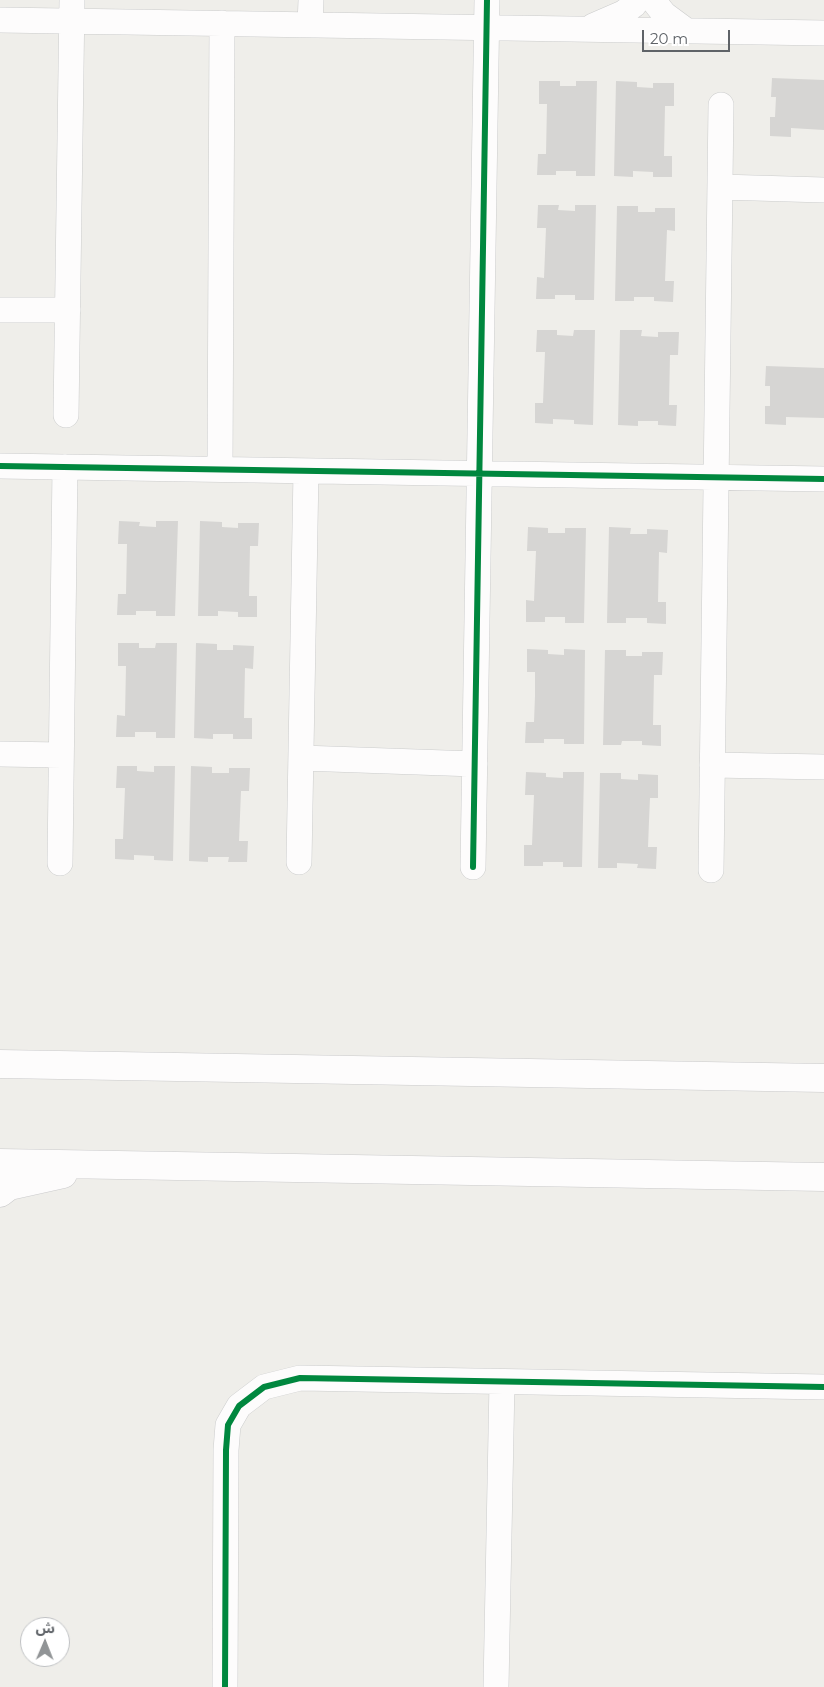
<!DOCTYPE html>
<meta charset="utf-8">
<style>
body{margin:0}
#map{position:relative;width:824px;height:1687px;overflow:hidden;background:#efeeea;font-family:Montserrat,"Noto Sans Arabic",sans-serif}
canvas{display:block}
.north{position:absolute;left:20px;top:1617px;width:50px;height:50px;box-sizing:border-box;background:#fff;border:1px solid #bfc1c3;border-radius:50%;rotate:1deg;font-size:14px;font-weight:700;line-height:20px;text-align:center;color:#5f6368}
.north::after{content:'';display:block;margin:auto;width:18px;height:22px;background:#919496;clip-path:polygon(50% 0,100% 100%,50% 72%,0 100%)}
.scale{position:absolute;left:642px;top:30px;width:88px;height:22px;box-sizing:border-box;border:2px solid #5f6368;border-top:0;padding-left:6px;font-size:15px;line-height:18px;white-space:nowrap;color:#5f6368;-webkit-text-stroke:4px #fff;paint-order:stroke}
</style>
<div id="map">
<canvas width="824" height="1687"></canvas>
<div class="north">ش</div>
<div class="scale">20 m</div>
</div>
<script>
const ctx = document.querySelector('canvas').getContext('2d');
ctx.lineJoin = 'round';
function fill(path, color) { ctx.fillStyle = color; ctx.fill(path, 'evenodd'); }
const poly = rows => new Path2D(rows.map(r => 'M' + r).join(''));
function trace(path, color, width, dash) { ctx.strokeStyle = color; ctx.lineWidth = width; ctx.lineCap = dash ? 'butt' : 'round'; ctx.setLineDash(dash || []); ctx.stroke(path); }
fill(poly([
 [772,78,824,80,824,130,791,128,791,137,770,136,770,117,775,117,776,97,771,97],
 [539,81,560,81,560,86,576,86,576,81,597,81,595,176,576,176,576,171,556,171,556,175,537,175,538,154,546,154,547,104,539,104],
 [616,81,637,82,637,87,653,88,653,83,674,83,674,106,665,106,664,156,672,156,672,177,653,177,653,172,633,171,633,177,614,176],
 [538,205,559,205,558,210,575,211,575,205,596,205,594,300,575,300,575,295,555,295,555,299,536,299,537,277,544,278,546,228,537,228],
 [617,206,638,206,638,212,655,212,655,208,675,208,675,231,667,230,665,281,674,281,673,302,654,301,654,297,634,297,634,301,615,301],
 [537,330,557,330,557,335,573,336,574,330,595,330,593,425,574,424,574,420,553,419,553,424,535,423,535,403,543,403,545,352,536,352],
 [620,330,642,330,641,336,658,337,658,332,679,332,678,355,670,355,669,405,677,405,676,426,658,425,658,421,638,421,638,426,618,425],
 [766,366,824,368,824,418,786,417,786,425,765,424,765,406,770,406,770,386,765,386],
 [119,521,140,522,139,526,156,527,156,521,178,521,175,616,156,616,156,611,136,611,136,615,117,615,118,594,126,594,127,544,118,544],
 [200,521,222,522,222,527,238,528,238,523,259,523,258,546,250,546,249,596,257,596,257,617,238,617,238,612,218,611,218,616,198,616],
 [528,527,548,528,548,533,565,533,565,528,586,528,584,623,565,623,565,617,545,617,545,622,526,622,526,600,534,601,536,551,527,551],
 [609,527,631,528,630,534,647,534,647,529,668,530,667,553,659,552,658,602,666,602,666,624,647,623,647,618,626,618,626,623,607,623],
 [118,643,139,643,139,648,155,648,156,643,177,643,175,738,156,738,156,732,135,732,135,737,116,737,117,715,125,716,126,666,118,666],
 [196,643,217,644,217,650,233,650,233,645,254,646,253,669,245,668,244,718,252,718,252,739,233,739,233,734,213,734,213,739,194,738],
 [527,649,548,650,548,654,564,655,564,649,585,650,584,744,564,744,564,739,544,739,544,743,525,743,526,722,534,722,535,696,535,672,527,672],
 [605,650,626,650,626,656,642,656,642,652,663,652,662,675,654,675,653,725,661,725,661,746,642,745,642,741,622,741,621,745,603,745],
 [117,766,137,766,137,771,154,772,154,766,175,766,173,861,154,860,154,856,134,855,134,860,115,859,115,839,123,839,125,788,116,788],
 [191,766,212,767,212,773,229,773,229,768,250,768,249,791,241,791,239,841,248,841,247,862,228,862,229,857,208,857,208,862,189,861],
 [526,772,546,773,546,777,563,778,563,772,584,772,582,867,563,867,563,862,543,862,543,866,524,866,524,845,532,845,534,795,525,795],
 [600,773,621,773,621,779,638,780,638,774,658,775,658,798,650,798,649,821,648,847,657,847,656,869,637,868,638,864,617,863,617,868,598,868]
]), '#d6d5d3');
const minor = poly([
 [653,0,664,14,687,31],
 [0,20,824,33],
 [310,25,311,0],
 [593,26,623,13,634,5,637,0],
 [720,187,824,190],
 [0,310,68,310],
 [66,415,72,0],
 [0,466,824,479],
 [220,469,222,23],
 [0,754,61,755],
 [301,758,475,764],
 [712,765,824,767],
 [299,862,306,471],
 [60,863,65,467],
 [473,867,487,0],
 [711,870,721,105],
 [225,1687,226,1450,228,1425,239,1406,264,1387,300,1378,824,1387],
 [496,1687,502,1382]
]);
const secondary = poly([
 [0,1064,824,1078],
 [0,1163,824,1177],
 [0,1193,9,1186,63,1174]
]);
trace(minor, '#cbcccc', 26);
trace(secondary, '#cacacb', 29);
trace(minor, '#fdfcfc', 25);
trace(secondary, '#fdfcfc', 28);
trace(poly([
 [0,466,824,479],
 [473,867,487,0],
 [225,1687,226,1450,228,1425,239,1406,264,1387,300,1378,824,1387]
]), '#00873e', 6);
</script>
